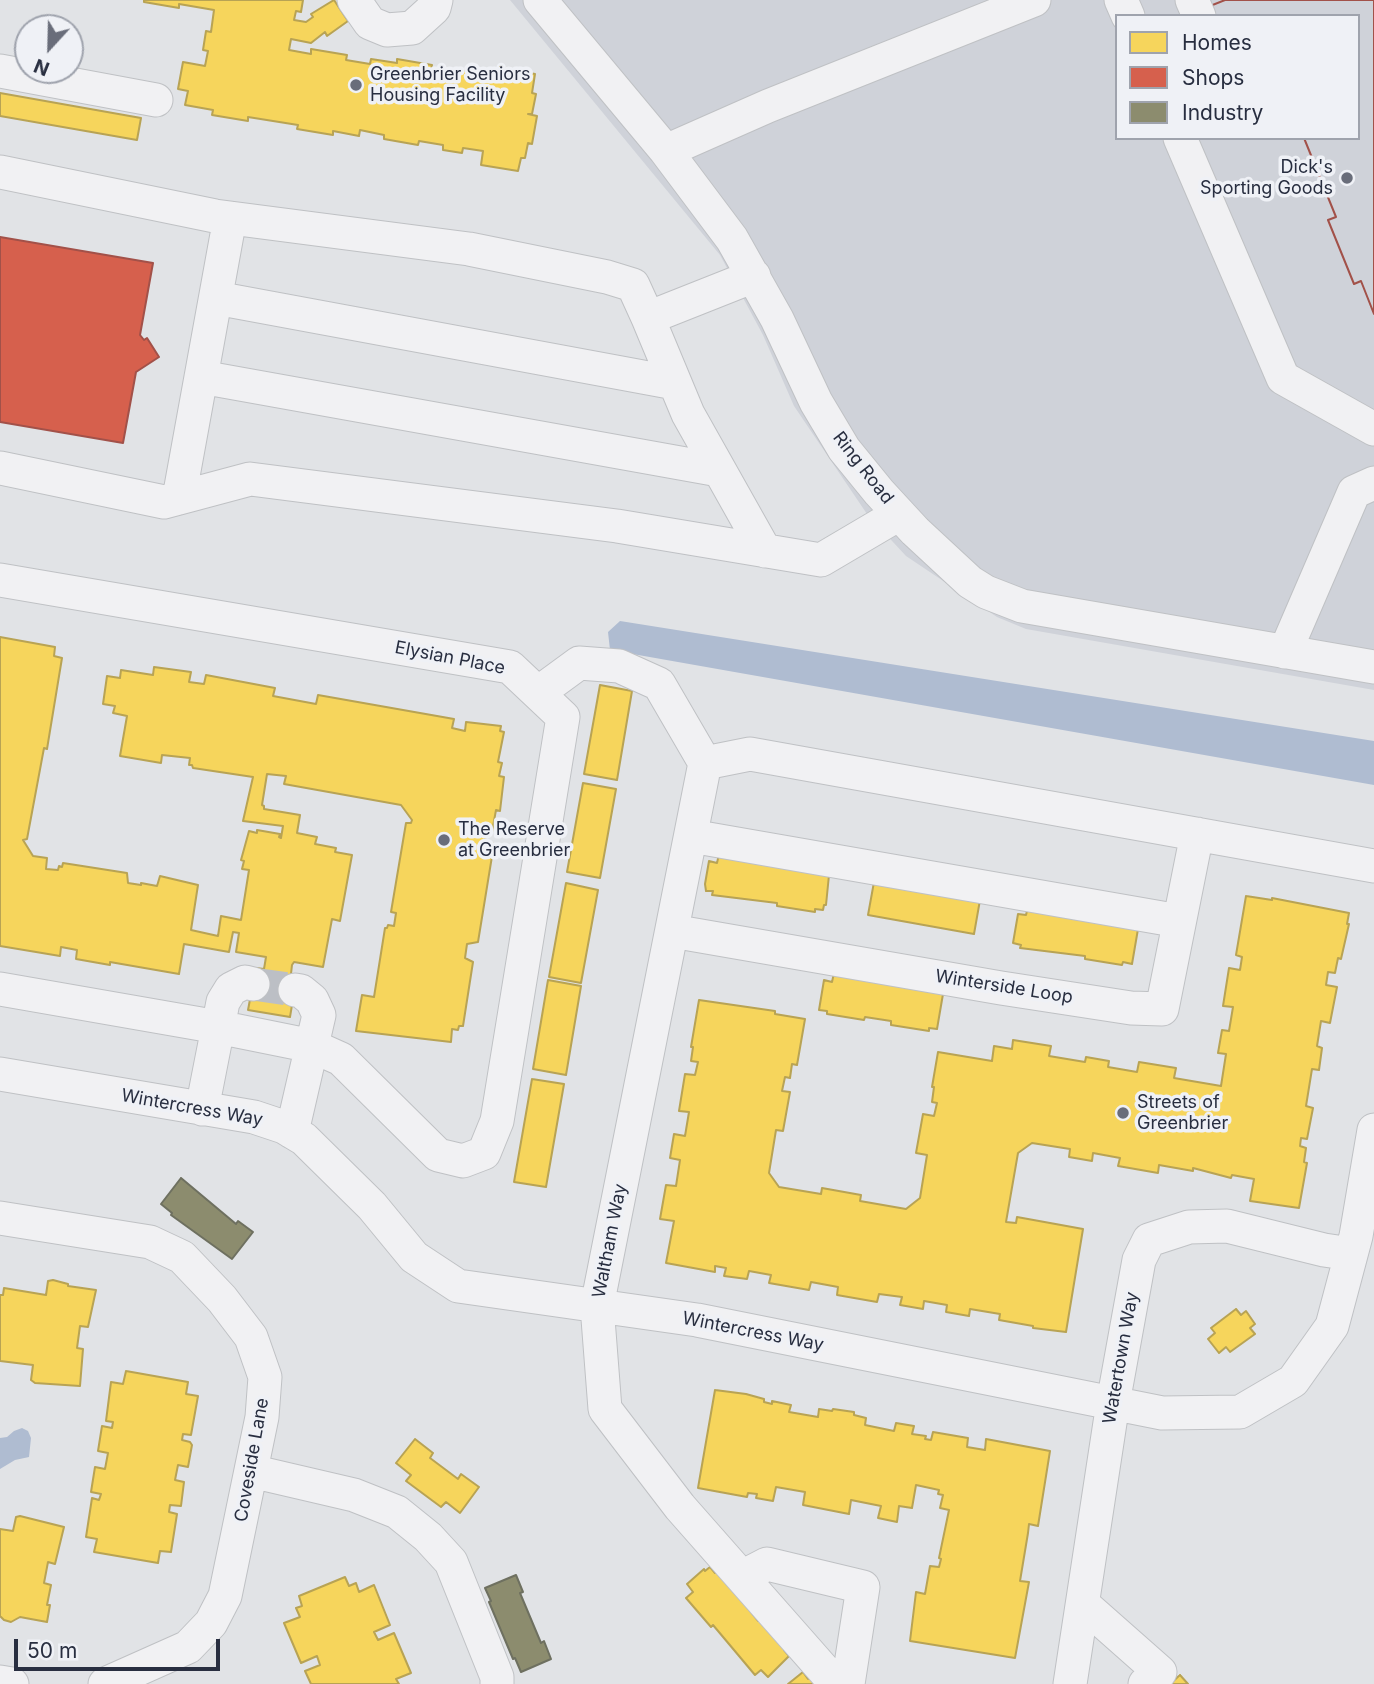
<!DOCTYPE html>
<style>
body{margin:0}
#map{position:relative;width:1374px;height:1684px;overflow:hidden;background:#e1e3e6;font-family:Inter,sans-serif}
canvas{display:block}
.legend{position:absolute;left:1115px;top:14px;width:245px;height:126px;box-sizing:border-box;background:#eff1f6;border:2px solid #9fa3ad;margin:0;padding:9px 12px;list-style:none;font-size:21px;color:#282e40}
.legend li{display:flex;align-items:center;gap:14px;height:35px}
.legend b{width:35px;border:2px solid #9fa3ad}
.north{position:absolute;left:14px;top:14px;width:70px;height:70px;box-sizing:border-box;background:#eff1f6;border:2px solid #9fa3ad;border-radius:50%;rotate:202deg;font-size:19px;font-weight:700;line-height:28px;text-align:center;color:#282e40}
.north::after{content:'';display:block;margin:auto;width:24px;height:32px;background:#696d7a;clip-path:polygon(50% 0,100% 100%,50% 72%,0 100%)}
.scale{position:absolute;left:14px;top:1639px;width:206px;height:32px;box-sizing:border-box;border:4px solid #282e40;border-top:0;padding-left:9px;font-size:21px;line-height:24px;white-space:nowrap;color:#282e40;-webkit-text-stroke:5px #eff1f6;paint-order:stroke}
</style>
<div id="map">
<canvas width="1374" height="1684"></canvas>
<ul class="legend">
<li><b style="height:19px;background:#f6d55c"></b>Homes</li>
<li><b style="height:19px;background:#d6604d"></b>Shops</li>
<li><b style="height:19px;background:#8c8c6e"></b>Industry</li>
</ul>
<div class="north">N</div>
<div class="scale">50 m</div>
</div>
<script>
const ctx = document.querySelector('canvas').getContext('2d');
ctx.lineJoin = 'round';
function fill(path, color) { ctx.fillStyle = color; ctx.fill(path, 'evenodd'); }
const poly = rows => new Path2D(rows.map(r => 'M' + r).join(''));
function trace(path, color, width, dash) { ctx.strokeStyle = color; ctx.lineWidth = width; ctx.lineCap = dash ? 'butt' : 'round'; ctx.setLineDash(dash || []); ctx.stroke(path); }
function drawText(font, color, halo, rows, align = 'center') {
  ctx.font = font + ' Inter,sans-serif'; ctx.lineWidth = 7; ctx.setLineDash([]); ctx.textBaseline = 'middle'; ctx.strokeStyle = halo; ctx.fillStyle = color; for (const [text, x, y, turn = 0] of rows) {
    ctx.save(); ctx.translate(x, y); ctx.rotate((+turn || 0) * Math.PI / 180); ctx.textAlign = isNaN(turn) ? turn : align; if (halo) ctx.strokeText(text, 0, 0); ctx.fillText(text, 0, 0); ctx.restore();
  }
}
fill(poly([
 [510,0,1374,0,1374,690,1026,629,997,617,906,556,867,514,794,406,763,335,720,255],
 [1117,16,1358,16,1358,138,1117,138]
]), '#cfd2d9');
fill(poly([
 [620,621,1374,741,1374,785,610,650,608,632],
 [22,1428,28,1431,31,1438,29,1457,15,1460,0,1469,0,1438,7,1437,14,1431]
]), '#afbcd1');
const homes = poly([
 [144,0,303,0,301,12,296,11,294,20,306,22,313,17,311,14,334,0,348,21,327,36,325,32,311,43,291,39,289,50,311,54,311,49,347,55,346,60,370,64,371,59,397,63,397,59,432,65,431,69,457,73,457,69,477,73,476,77,496,80,498,67,535,74,532,93,536,94,532,114,528,114,537,116,532,144,528,143,525,158,521,158,518,171,481,165,483,151,463,148,462,153,443,150,443,145,419,141,418,145,384,139,384,135,360,130,359,136,333,131,333,135,297,129,298,125,248,117,248,121,212,115,213,110,185,105,188,91,178,89,183,62,205,66,208,51,203,50,206,31,211,32,214,10,179,4,179,8,144,2,144,0],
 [0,93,141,118,137,140,0,116,0,93],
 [0,637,55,647,54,656,62,658,47,749,44,748,27,839,23,840,33,856,47,858,46,869,58,870,59,866,62,867,63,863,127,873,128,883,141,885,141,883,157,886,160,876,198,885,191,930,218,936,221,916,241,920,249,870,242,869,244,861,241,860,249,831,257,833,257,830,280,834,279,837,281,838,283,826,243,821,253,777,193,768,192,765,189,765,190,758,162,755,161,763,120,756,127,716,113,713,115,706,103,704,107,676,120,678,121,670,153,675,154,667,191,672,189,682,204,684,206,675,275,688,273,696,316,704,318,695,454,719,452,728,465,731,466,722,501,726,500,731,504,732,498,762,502,763,499,776,504,777,500,811,496,810,492,832,487,831,485,840,494,844,478,942,467,944,465,958,473,962,463,1026,459,1026,458,1030,452,1029,451,1042,356,1031,362,995,374,997,385,928,387,928,388,925,394,926,396,913,391,912,406,823,411,823,412,820,401,805,284,784,286,776,267,774,262,805,264,806,264,809,300,815,297,833,317,837,315,844,336,848,335,852,352,855,340,921,332,919,323,967,294,962,292,965,291,974,297,975,290,1017,248,1010,256,968,264,969,266,957,236,952,239,933,233,932,229,952,184,944,179,974,110,962,110,965,76,959,77,950,61,947,60,956,0,946,0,637],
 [600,685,632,691,617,780,584,774,600,685],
 [583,783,616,789,600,878,567,872,583,783],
 [719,854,829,875,826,905,824,905,823,910,815,909,815,912,777,906,777,903,712,895,713,891,706,891,705,884,709,861,717,863,719,854],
 [874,882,980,900,974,934,868,915,874,882],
 [566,883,598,890,581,983,549,977,566,883],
 [1246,896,1272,900,1272,898,1349,913,1347,924,1349,924,1341,959,1338,958,1335,973,1328,972,1326,985,1337,987,1330,1023,1321,1021,1317,1046,1322,1048,1319,1070,1312,1069,1306,1106,1313,1108,1307,1139,1301,1138,1300,1146,1306,1148,1304,1162,1307,1163,1299,1208,1250,1201,1254,1179,1232,1175,1231,1178,1193,1168,1193,1171,1159,1165,1158,1173,1118,1166,1120,1158,1093,1153,1092,1161,1069,1157,1070,1149,1032,1143,1018,1153,1006,1222,1016,1223,1017,1217,1083,1229,1066,1332,1033,1328,1033,1326,999,1320,1000,1314,970,1309,969,1316,946,1312,947,1305,924,1301,923,1309,900,1305,902,1297,879,1294,877,1302,837,1295,838,1287,811,1282,809,1290,769,1283,771,1275,749,1271,747,1279,724,1276,726,1268,715,1266,715,1272,666,1263,674,1221,660,1219,666,1185,676,1186,680,1160,670,1158,674,1134,685,1136,689,1112,679,1111,685,1074,695,1075,698,1062,691,1061,693,1047,691,1047,699,1000,775,1011,775,1014,805,1019,797,1065,792,1064,790,1078,785,1077,782,1091,790,1092,783,1131,776,1130,769,1173,779,1187,821,1194,822,1188,861,1195,860,1201,906,1209,920,1198,927,1155,916,1153,923,1114,934,1116,937,1103,932,1102,934,1087,932,1087,938,1052,992,1061,994,1046,1012,1049,1013,1040,1051,1046,1049,1056,1085,1062,1086,1057,1109,1061,1108,1067,1137,1072,1139,1062,1176,1068,1174,1078,1221,1086,1226,1054,1218,1053,1222,1030,1229,1031,1233,1007,1223,1006,1229,968,1240,970,1242,957,1236,955,1246,896],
 [1028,907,1138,929,1132,964,1123,962,1122,965,1085,959,1085,956,1020,948,1021,945,1013,943,1018,914,1026,915,1028,907],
 [834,973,943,994,937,1029,929,1028,929,1031,891,1025,891,1021,865,1017,864,1020,827,1014,827,1011,819,1010,824,980,832,982,834,973],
 [548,980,581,986,566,1075,533,1069,548,980],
 [532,1079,564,1084,546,1187,514,1182,532,1079],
 [53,1280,68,1284,68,1286,96,1290,88,1327,80,1326,77,1348,83,1349,80,1386,35,1383,31,1380,33,1365,0,1361,0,1295,3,1295,4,1288,46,1295,48,1281,53,1280],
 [1236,1309,1241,1315,1246,1311,1255,1324,1250,1328,1255,1334,1230,1352,1226,1347,1219,1353,1208,1339,1215,1333,1211,1328,1236,1309],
 [126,1371,188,1382,186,1394,198,1396,191,1435,183,1434,182,1440,190,1442,192,1445,188,1467,178,1465,175,1480,184,1482,181,1506,170,1505,169,1512,177,1514,171,1552,160,1551,158,1563,94,1552,97,1539,86,1537,92,1498,99,1500,101,1494,91,1492,95,1467,105,1469,108,1453,98,1451,102,1426,112,1428,113,1422,106,1421,111,1382,123,1384,126,1371],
 [715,1390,746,1394,764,1399,764,1402,772,1404,772,1401,791,1405,789,1412,818,1417,819,1409,832,1411,833,1409,854,1412,854,1415,866,1418,865,1425,894,1431,896,1423,914,1426,912,1434,926,1436,925,1439,931,1440,933,1432,968,1438,967,1447,985,1450,986,1439,1050,1451,1038,1526,1029,1524,1028,1533,1020,1581,1029,1582,1015,1658,910,1641,916,1592,925,1594,930,1566,939,1567,941,1559,939,1558,949,1510,940,1508,943,1495,938,1494,939,1490,916,1485,912,1508,899,1506,897,1522,878,1518,881,1506,851,1500,849,1514,803,1505,805,1492,776,1487,773,1501,756,1498,757,1494,748,1493,747,1497,698,1488,715,1390],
 [415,1439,433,1453,430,1458,458,1479,461,1474,479,1487,460,1513,446,1502,441,1507,406,1481,411,1475,396,1463,415,1439],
 [20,1516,64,1527,55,1564,48,1562,44,1583,51,1585,47,1605,50,1605,47,1622,20,1617,11,1622,4,1620,0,1616,0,1529,13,1531,16,1517,20,1516],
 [710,1567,715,1573,718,1570,758,1621,760,1619,786,1648,784,1650,789,1656,768,1677,761,1670,755,1675,713,1625,711,1627,686,1598,693,1592,687,1584,704,1569,705,1571,710,1567],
 [345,1577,349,1586,356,1583,359,1592,374,1585,390,1625,374,1632,378,1640,394,1633,411,1673,396,1679,399,1684,311,1684,305,1671,320,1665,317,1656,301,1663,284,1623,300,1617,296,1608,302,1606,299,1596,345,1577],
 [803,1672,808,1679,811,1676,817,1684,788,1684,803,1672],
 [1180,1675,1188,1684,1170,1684,1180,1675]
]);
fill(homes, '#f6d55c');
trace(homes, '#b8a354', 2);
const shops = poly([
 [1225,0,1374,0,1374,314,1361,281,1354,284,1328,220,1336,217,1304,138,1358,138,1358,16,1209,16,1205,8,1225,0],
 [1225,0,1374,0,1374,314,1361,281,1354,284,1328,220,1336,217,1304,138,1358,138,1358,16,1209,16,1205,8,1225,0],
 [0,237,153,263,140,335,144,340,147,338,159,357,136,372,123,443,0,422,0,237]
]);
fill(shops, '#d6604d');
trace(shops, '#a25149', 2);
const industry = poly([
 [181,1178,236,1224,238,1221,253,1232,232,1259,171,1215,172,1213,161,1204,181,1178],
 [516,1575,523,1592,520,1593,541,1643,544,1641,551,1659,521,1672,515,1658,513,1659,489,1602,491,1601,485,1588,516,1575]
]);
fill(industry, '#8c8c6e');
trace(industry, '#6e7060', 2);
trace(poly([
 [253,984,295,990]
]), '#bcbfc5', 33, [33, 17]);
const minor = poly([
 [354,0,370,23,387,30,412,28,434,8,436,0],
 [540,0,666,151,732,239,777,319,816,402,844,449,879,492,915,531,970,582,986,592,1022,606,1374,667],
 [1121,0,1128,16],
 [1192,0,1199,16],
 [0,71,156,100],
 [1180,138,1283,378,1374,429],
 [666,151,768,106,1034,0],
 [0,172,215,216,469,249,607,277,633,285,648,318,754,276],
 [216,298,675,383],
 [648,318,688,414,765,551],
 [201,377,719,470],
 [0,468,164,502,250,479,617,526,821,560,899,514],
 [179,498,230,218],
 [0,580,510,667,563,717,497,1121,484,1153,463,1161,438,1155,341,1059,312,1046,218,1027,0,989],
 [1285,652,1354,492,1374,483],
 [538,693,579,663,619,666,659,684,705,763],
 [705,763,597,1306,605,1409,680,1507,836,1684],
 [705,763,750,754,1374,866],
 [691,836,1179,921],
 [672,931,1001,988,1131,1008,1162,1009,1197,834],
 [0,1074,254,1117,284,1127,304,1139,372,1206,414,1257,458,1286,697,1320,1162,1413,1240,1412,1293,1381,1332,1326,1356,1236,1374,1130],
 [202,1109,223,1002,231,989,245,982,253,984],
 [292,1132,319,1015,312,1000,301,991,295,990],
 [0,1218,150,1242,182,1257,222,1299,251,1337,265,1377,262,1417,225,1596,211,1623,188,1647,105,1684],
 [251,1471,354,1495,397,1512,428,1537,451,1562,497,1677,497,1684],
 [742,1577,767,1564,863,1587,848,1684],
 [1083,1604,1160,1672,1145,1684],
 [0,1682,12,1684],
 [1070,1684,1113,1403,1139,1260,1149,1240,1189,1227,1227,1226,1324,1250,1351,1254]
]);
trace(minor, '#bfc1c4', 35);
trace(minor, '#f1f1f3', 33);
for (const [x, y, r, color] of [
 [356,85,7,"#696d7a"],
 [1347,178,7,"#696d7a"],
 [444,840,7,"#696d7a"],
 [1123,1113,7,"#696d7a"]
]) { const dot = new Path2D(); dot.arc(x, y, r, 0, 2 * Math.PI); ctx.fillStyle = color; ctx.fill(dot); trace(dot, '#eff1f6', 2.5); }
drawText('18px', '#282e40', '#eff1f6', [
 ["Greenbrier Seniors",370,75],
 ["Housing Facility",370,96],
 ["Dick's",1333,168,"right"],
 ["Sporting Goods",1333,189,"right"],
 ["The Reserve",458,830],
 ["at Greenbrier",458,851],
 ["Streets of",1137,1103],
 ["Greenbrier",1137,1124]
], 'left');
drawText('18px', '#282e40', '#eff1f6', [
 ["Ring Road",863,468,52],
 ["Elysian Place",450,658,11],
 ["Winterside Loop",1004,987,9],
 ["Wintercress Way",192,1108,10],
 ["Waltham Way",610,1241,-79],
 ["Wintercress Way",753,1332,11],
 ["Watertown Way",1121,1358,-80],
 ["Coveside Lane",252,1460,-80]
]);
</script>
